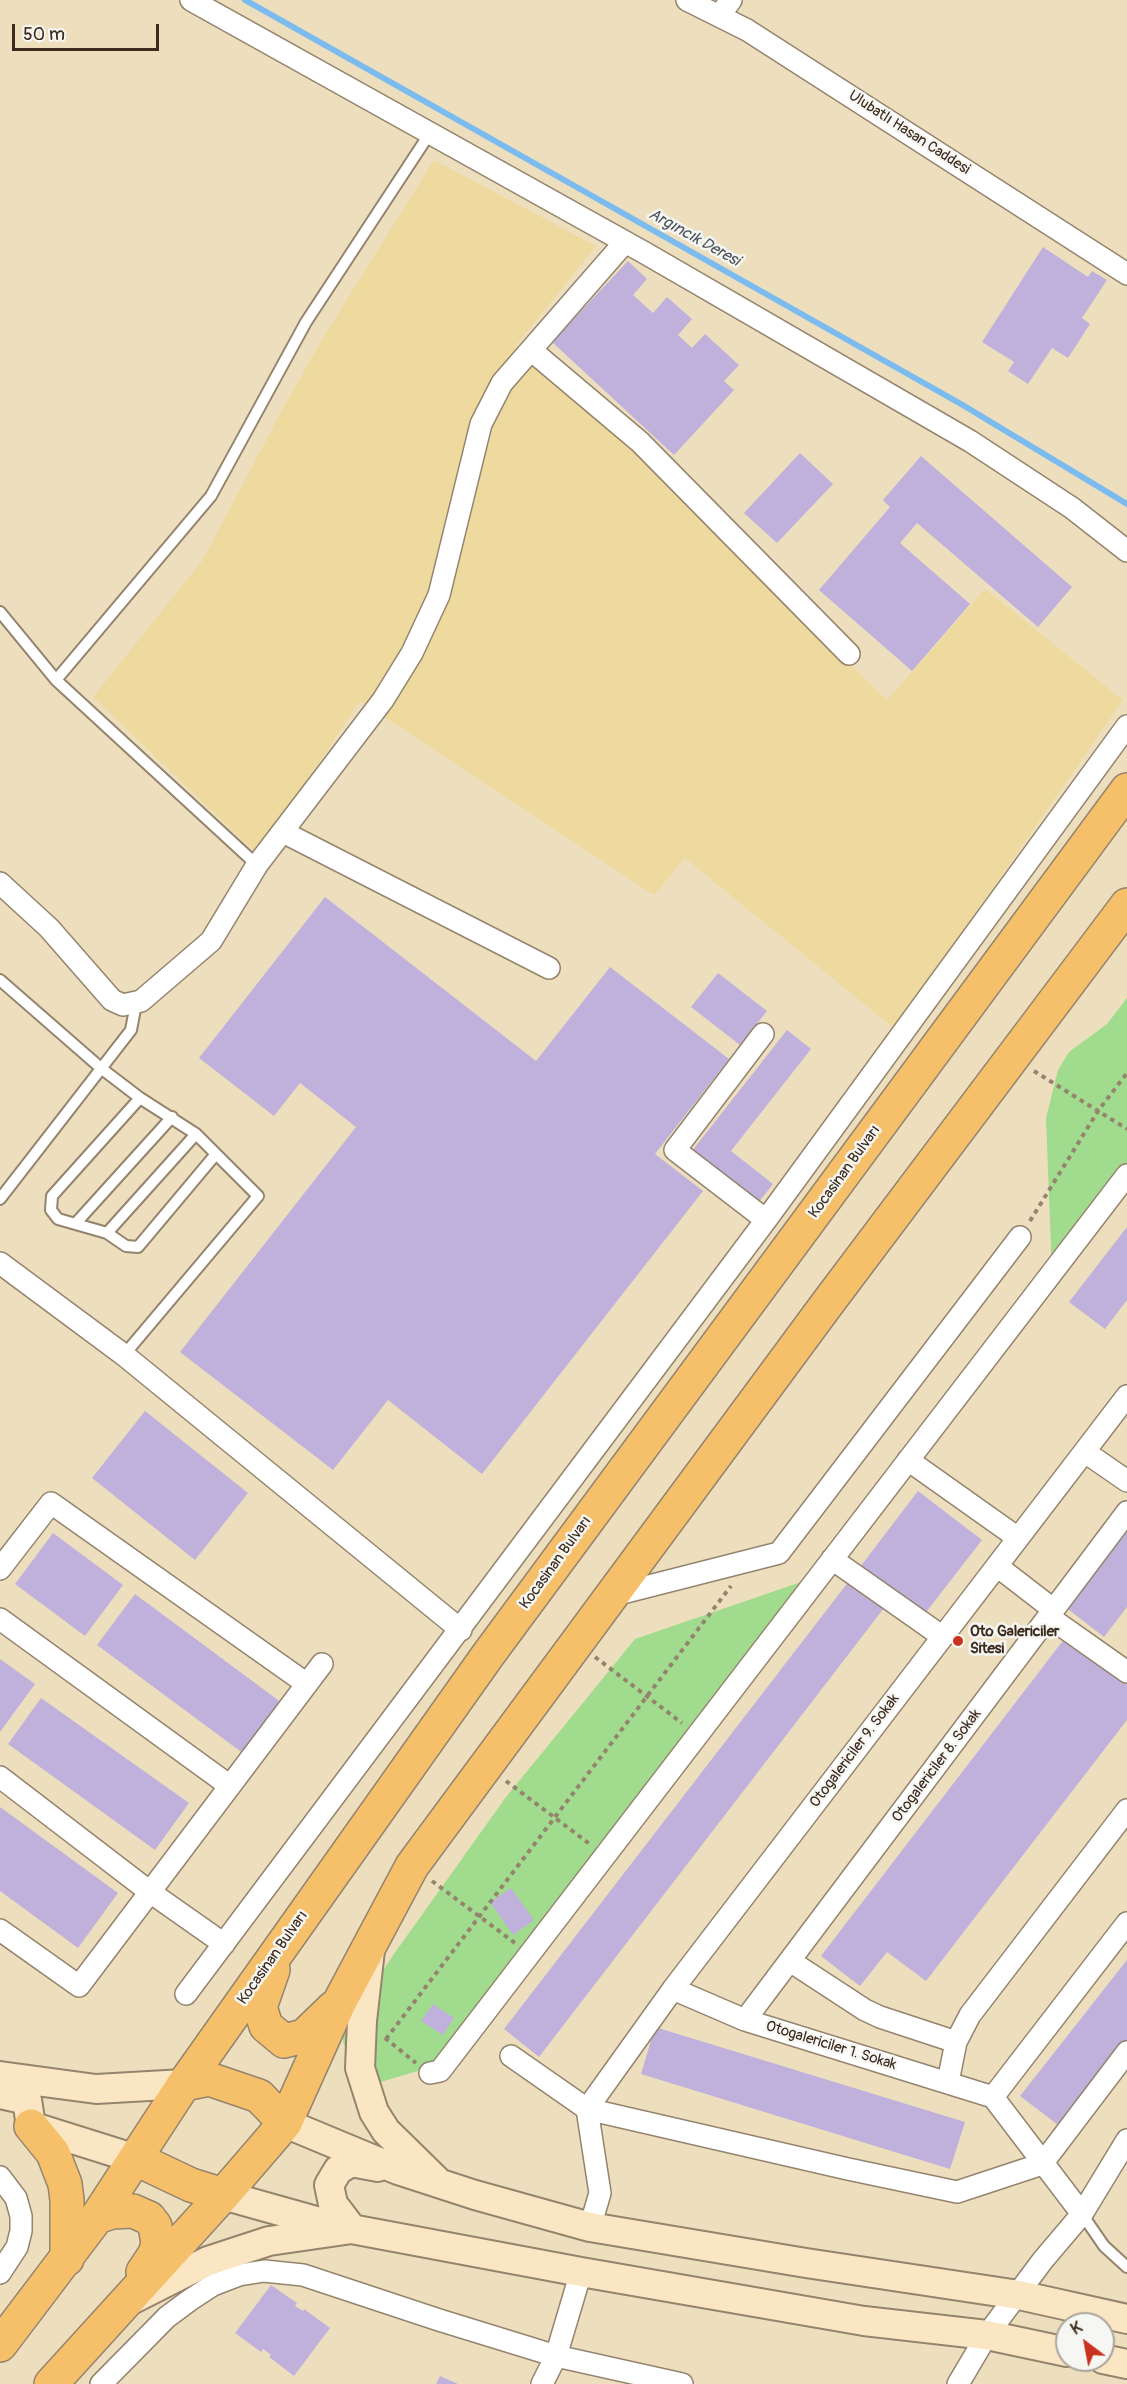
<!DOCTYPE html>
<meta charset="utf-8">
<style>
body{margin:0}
#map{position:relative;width:1127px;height:2384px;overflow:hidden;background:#eddfbd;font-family:Pangolin,sans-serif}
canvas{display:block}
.north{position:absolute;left:1055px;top:2312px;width:60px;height:60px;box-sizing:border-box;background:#f6f6f2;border:2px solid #aba49d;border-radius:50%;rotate:328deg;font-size:16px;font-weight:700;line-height:24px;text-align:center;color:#3b2a1e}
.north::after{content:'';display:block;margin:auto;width:21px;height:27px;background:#c8321e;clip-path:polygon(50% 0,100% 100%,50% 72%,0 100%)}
.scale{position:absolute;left:12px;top:24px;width:147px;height:27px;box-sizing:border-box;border:3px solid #3b2a1e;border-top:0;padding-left:8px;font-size:18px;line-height:21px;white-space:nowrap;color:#3b2a1e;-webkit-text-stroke:4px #f6f6f2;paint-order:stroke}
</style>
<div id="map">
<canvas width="1127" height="2384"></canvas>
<div class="north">K</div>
<div class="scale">50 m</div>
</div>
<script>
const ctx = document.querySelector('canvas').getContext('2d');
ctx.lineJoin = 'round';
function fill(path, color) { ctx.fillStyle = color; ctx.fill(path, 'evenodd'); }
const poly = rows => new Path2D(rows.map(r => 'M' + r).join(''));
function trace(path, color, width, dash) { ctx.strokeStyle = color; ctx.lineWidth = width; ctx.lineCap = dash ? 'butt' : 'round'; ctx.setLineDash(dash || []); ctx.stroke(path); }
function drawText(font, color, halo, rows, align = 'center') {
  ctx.font = font + ' Pangolin,sans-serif'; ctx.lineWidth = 5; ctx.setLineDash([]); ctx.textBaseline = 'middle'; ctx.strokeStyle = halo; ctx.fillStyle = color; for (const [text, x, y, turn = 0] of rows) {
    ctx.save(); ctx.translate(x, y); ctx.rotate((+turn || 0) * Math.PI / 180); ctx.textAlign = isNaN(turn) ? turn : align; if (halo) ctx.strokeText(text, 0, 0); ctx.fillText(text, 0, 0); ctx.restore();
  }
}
fill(poly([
 [1127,998,1127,1173,1052,1274,1046,1118,1058,1070,1069,1052,1107,1024],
 [801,1582,445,2063,357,2089,341,2034,394,1954,506,1797,635,1639]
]), '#a1db8d');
fill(poly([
 [434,160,596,246,515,347,636,453,887,700,985,589,1123,700,895,1029,685,858,654,895,360,701,258,855,93,697,202,561,281,412,323,338]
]), '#eeda9e');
trace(poly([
 [245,0,961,404,1127,504]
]), '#7bbbef', 6);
fill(poly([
 [1043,247,1088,277,1092,271,1107,280,1082,318,1090,324,1068,358,1052,348,1028,384,1008,371,1014,362,982,342],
 [628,261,647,279,633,295,653,313,667,297,692,319,678,335,692,348,705,334,739,365,724,381,734,390,674,455,552,342],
 [800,453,833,484,777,543,744,513],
 [921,456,1072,587,1038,627,917,523,900,543,970,604,912,671,819,590,890,507,883,500],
 [325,897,536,1061,610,967,729,1059,655,1154,703,1191,482,1474,388,1400,333,1470,180,1352,356,1127,300,1083,274,1116,199,1058],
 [718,973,767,1011,740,1045,691,1007],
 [787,1030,811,1049,731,1151,773,1184,758,1203,692,1151],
 [1127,1227,1127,1300,1105,1329,1069,1302],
 [145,1411,248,1493,195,1560,92,1478],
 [918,1491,982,1540,920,1620,857,1571],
 [1127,1525,1127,1607,1104,1637,1064,1606],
 [53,1533,123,1585,85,1636,15,1584],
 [849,1581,884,1608,539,2057,504,2029],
 [135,1594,282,1703,244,1754,97,1645],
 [1065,1638,1127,1685,1127,1720,926,1981,887,1952,860,1986,821,1956],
 [0,1659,35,1684,0,1732],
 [41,1698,189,1803,155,1850,8,1744],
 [0,1807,118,1893,78,1948,0,1891],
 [511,1888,534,1920,513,1935,490,1902],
 [1127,1960,1127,2045,1062,2128,1020,2096],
 [433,2004,454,2018,443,2035,421,2021],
 [655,2027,965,2122,950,2169,641,2074],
 [271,2285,297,2303,295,2306,303,2311,304,2309,330,2328,294,2376,269,2357,271,2355,263,2349,261,2352,235,2333],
 [440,2376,458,2384,436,2384]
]), '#bfb1db');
const lane = poly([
 [0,612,56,680,257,865],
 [56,680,211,496,306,322,430,133],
 [0,980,102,1069,140,1098,196,1134,258,1196,124,1355],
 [140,1098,52,1196,51,1210,58,1219,107,1233,126,1246,138,1247,216,1154],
 [0,1199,131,1030,136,1004],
 [76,1223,172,1117],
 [107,1233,196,1134],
 [1082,2214,1104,2246,1127,2267]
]);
const street = poly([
 [191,0,645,253,970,441,1072,508,1127,551],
 [687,0,747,30,1127,274],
 [720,15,731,0],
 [531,350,640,442,849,654],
 [283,832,549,968],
 [0,883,49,928,112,1000,123,1005,141,1001,211,941,257,865,383,700,412,653,439,595,481,424,502,383,625,242],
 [763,1034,675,1150,766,1220],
 [0,1263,124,1355,461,1630],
 [1085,1452,1127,1481],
 [908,1460,1018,1538],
 [832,1559,943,1637],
 [997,1566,1054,1610],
 [0,1569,51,1503,307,1684],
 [614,1595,779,1553,1020,1237],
 [1049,1617,1127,1672],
 [0,1619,230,1786],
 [0,1777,150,1892,224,1944],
 [0,1930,79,1986,322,1664],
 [790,1961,865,2010,880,2017,956,2042],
 [673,1989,745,2020,993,2097],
 [186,1994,766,1220,1127,726],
 [745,2020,1127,1512],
 [511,2056,587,2109,848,2169,957,2192,1042,2164,1127,2052],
 [430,2073,440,2071,1127,1175],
 [948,2082,956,2042,970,2015,1127,1810],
 [993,2097,1127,1923],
 [993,2097,1082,2214],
 [0,2177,16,2198,21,2216,21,2231,17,2247,0,2273],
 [590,2227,600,2193,587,2109,673,1989,1127,1396],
 [101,2384,167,2317,190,2300,213,2285,239,2275,264,2271,303,2275,439,2320,556,2356,682,2384],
 [542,2384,556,2356,581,2272],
 [958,2384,987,2335,1043,2260,1082,2214,1127,2140]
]);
const secondary = poly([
 [370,1950,362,2021,360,2068,374,2112,386,2131,436,2180],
 [0,2076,96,2089,184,2084],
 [0,2094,27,2100,31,2126,136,2159],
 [285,2123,398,2170,475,2195,590,2227,806,2263,1019,2295,1127,2319],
 [223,2195,330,2225,581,2272,864,2321,987,2335,1067,2352],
 [133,2299,208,2261,269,2241,352,2229,333,2204,329,2185,338,2170,351,2162,378,2167],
 [1103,2359,1127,2364]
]);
const highway = poly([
 [273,1970,260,2007,266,2026,284,2041,304,2036,333,2008],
 [184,2084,209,2079,259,2096,285,2123],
 [31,2126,53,2153,65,2184,67,2200,67,2259],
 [136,2159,191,2185,223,2195],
 [97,2217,112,2212,133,2211,149,2218,155,2226,158,2243,155,2254,143,2272],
 [0,2345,97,2217,184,2084,488,1655,1127,790],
 [51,2384,223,2195,285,2123,339,2003,412,1866,827,1304,1127,905]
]);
trace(lane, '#94846e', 14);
trace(street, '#94846e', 24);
trace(secondary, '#94846e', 32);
trace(highway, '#94846e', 36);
trace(poly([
 [1034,1071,1127,1129],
 [1030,1221,1098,1111,1127,1073],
 [595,1657,682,1723],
 [506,1781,591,1845],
 [432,1881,515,1943],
 [385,2038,416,2063],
 [386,2039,731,1586]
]), '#94846e', 4, [4.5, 4.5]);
trace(lane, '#fff', 10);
trace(street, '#fff', 21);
trace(secondary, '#fbe6c4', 28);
trace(highway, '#f6c06b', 33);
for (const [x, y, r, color] of [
 [958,1641,6,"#c8321e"]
]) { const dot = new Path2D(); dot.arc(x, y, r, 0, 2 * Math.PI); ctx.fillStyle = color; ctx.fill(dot); trace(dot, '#f6f6f2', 2); }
drawText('15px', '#3b2a1e', '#f6f6f2', [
 ["Ulubatlı Hasan Caddesi",909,133,33],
 ["Kocasinan Bulvarı",845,1172,-54],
 ["Kocasinan Bulvarı",556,1563,-54],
 ["Otogalericiler 9. Sokak",855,1751,-53],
 ["Otogalericiler 8. Sokak",937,1766,-53],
 ["Kocasinan Bulvarı",273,1958,-55],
 ["Otogalericiler 1. Sokak",831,2046,17]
]);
drawText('bold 15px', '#3b2a1e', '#f6f6f2', [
 ["Oto Galericiler",970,1632],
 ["Sitesi",970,1649]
], 'left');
drawText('italic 16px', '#4e565d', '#f6f6f2', [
 ["Argıncık Deresi",694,238,29]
]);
</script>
